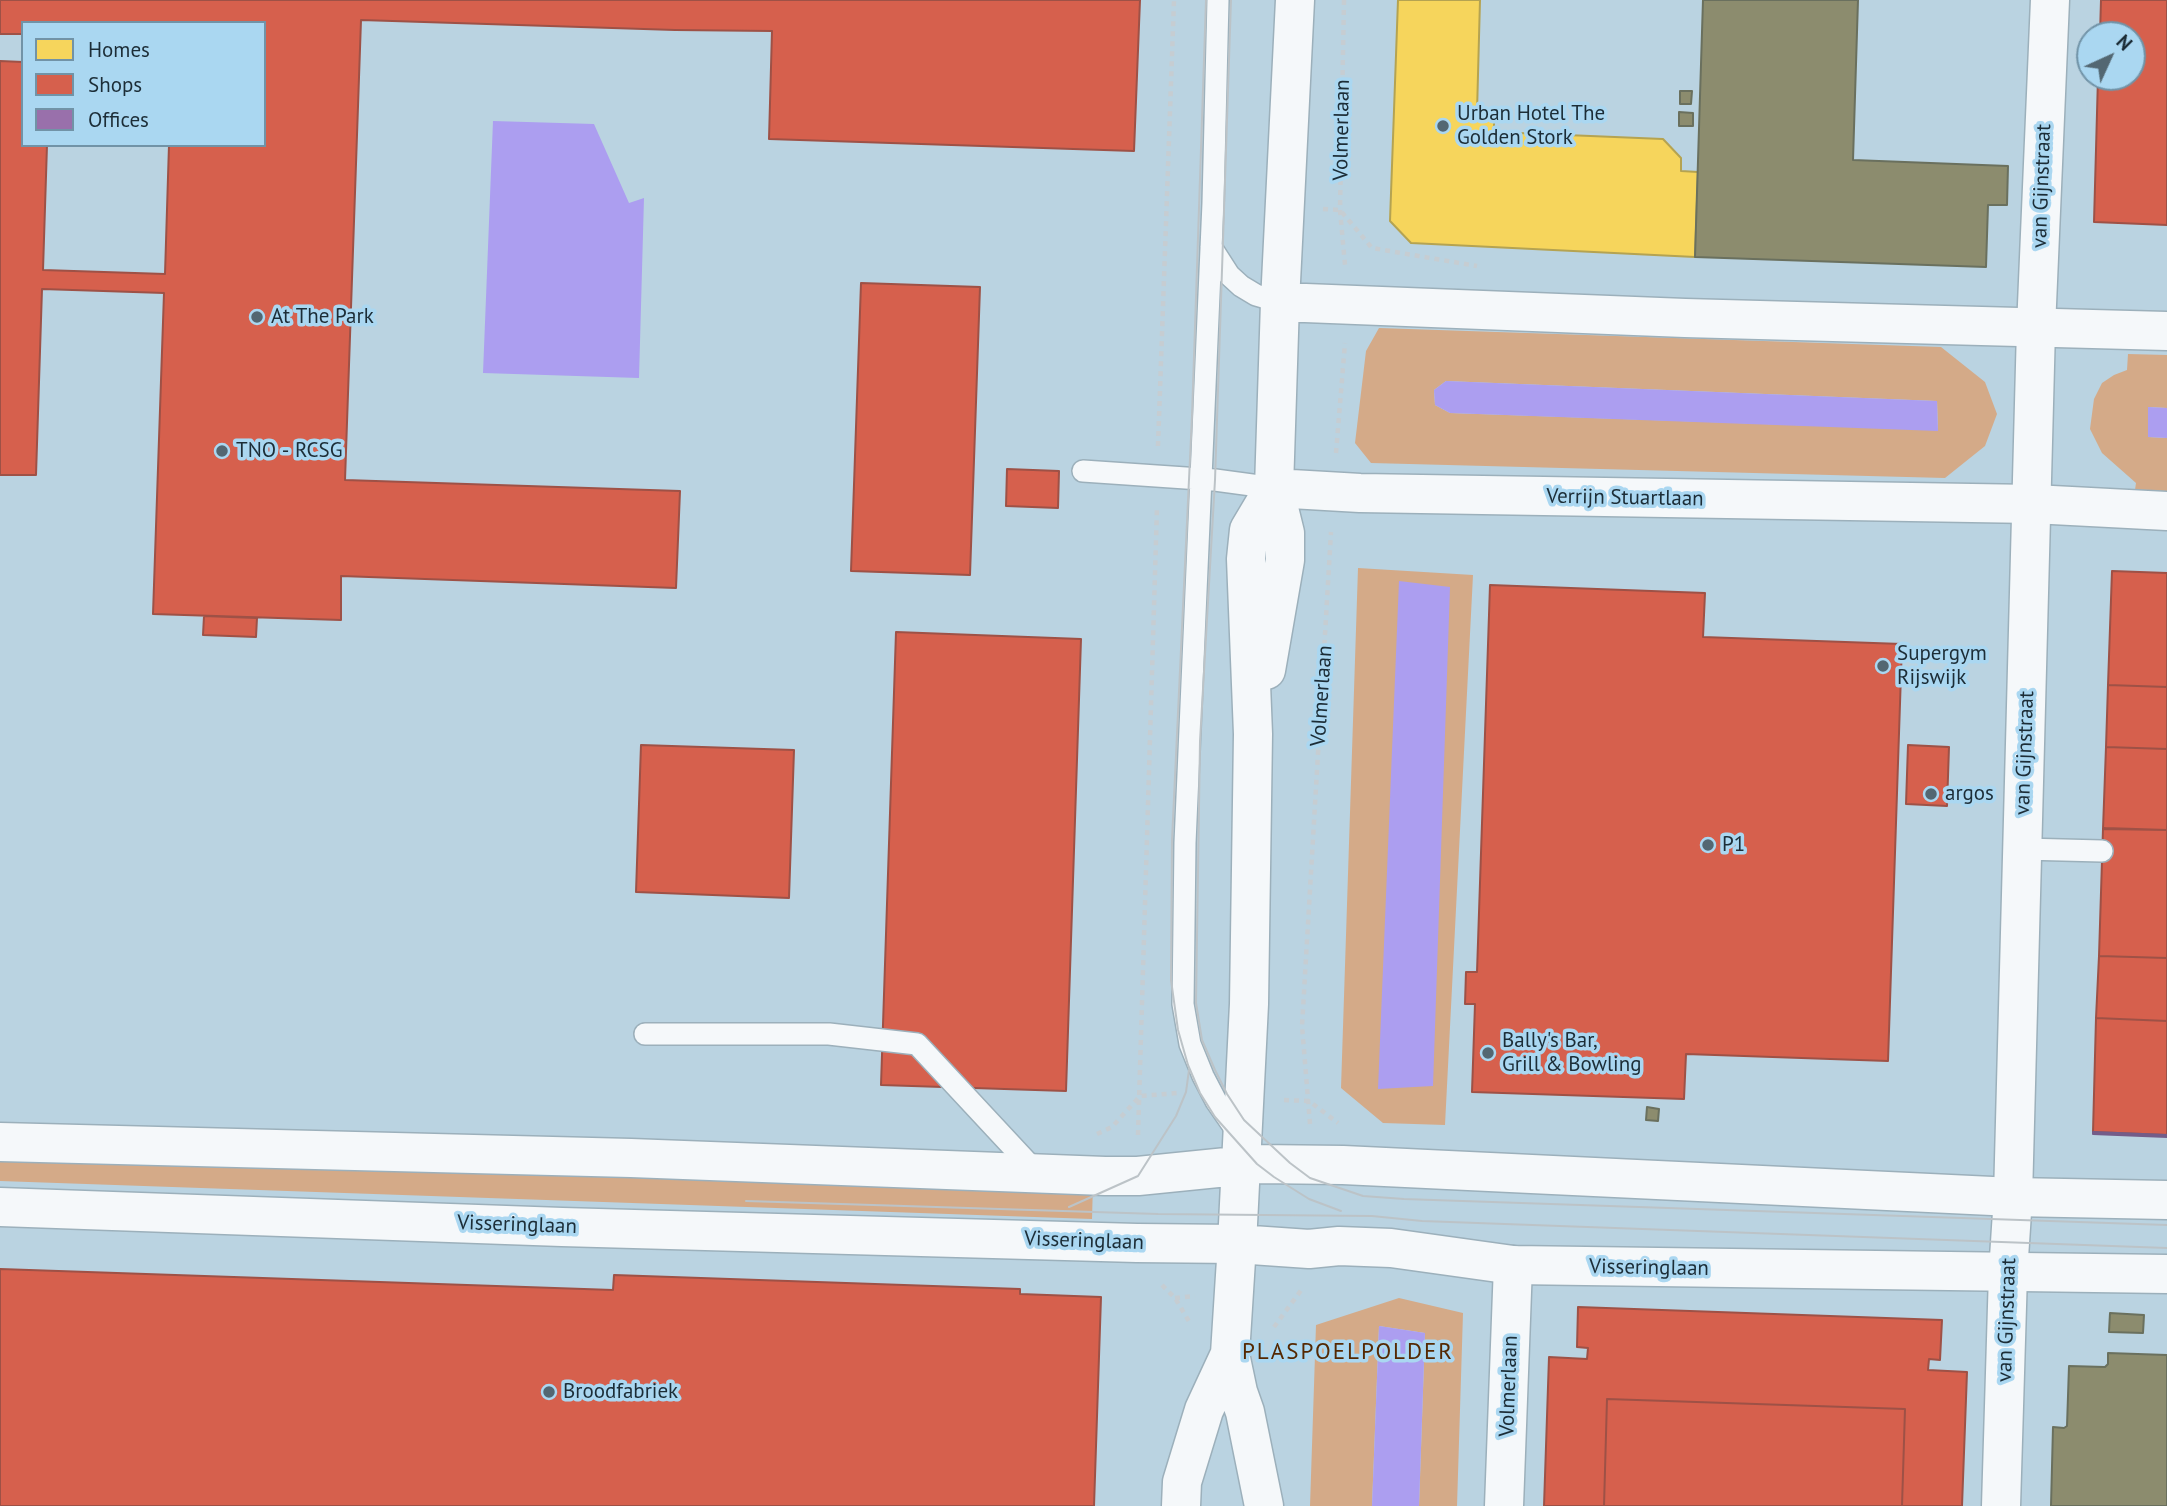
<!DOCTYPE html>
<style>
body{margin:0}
#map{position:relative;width:2167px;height:1506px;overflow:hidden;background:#bad3e1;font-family:"PT Sans",sans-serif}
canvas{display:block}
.legend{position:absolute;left:21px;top:21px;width:245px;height:126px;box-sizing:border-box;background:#aad7f1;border:2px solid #7193a7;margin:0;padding:9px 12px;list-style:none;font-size:21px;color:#1c2d37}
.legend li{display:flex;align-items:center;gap:14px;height:35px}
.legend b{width:35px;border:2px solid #7193a7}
.north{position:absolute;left:2076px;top:21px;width:70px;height:70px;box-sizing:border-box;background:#aad7f1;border:2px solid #7193a7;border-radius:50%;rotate:45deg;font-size:19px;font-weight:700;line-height:28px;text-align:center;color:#1c2d37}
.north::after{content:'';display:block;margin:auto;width:24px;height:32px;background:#536772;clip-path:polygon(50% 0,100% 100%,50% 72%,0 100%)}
</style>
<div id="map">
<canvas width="2167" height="1506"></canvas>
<ul class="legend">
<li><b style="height:19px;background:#f6d55c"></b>Homes</li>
<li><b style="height:19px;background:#d6604d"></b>Shops</li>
<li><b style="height:19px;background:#9970ab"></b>Offices</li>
</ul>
<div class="north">N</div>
</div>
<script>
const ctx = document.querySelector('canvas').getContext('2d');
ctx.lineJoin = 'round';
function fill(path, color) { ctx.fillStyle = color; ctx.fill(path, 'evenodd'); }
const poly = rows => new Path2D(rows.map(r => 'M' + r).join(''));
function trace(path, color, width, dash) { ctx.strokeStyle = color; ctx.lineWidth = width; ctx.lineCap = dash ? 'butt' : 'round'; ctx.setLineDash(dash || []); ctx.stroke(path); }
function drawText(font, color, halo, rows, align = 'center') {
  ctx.font = font + ' "PT Sans",sans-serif'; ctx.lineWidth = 7; ctx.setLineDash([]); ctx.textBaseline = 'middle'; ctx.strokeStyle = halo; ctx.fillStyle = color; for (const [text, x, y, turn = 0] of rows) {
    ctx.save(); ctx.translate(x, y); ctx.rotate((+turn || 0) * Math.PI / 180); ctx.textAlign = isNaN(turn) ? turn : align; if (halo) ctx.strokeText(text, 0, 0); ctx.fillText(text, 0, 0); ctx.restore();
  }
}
fill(poly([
 [1379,328,1941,347,1985,382,1997,414,1985,446,1945,478,1371,463,1355,443,1366,351],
 [1446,381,1937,401,1938,430,1450,413,1435,405,1434,390],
 [2128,354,2167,355,2167,408,2148,407,2148,437,2167,438,2167,491,2135,490,2136,483,2102,453,2090,429,2094,399,2102,383,2114,375,2127,370],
 [1358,568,1473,575,1445,1125,1383,1123,1341,1088],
 [0,1143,1093,1183,1092,1219,0,1181],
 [1399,1298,1463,1313,1457,1506,1419,1506,1425,1333,1379,1326,1372,1506,1310,1506,1316,1325]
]), '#d4aa88');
fill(poly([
 [493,121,594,124,629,203,644,198,639,378,483,373],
 [1446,381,1937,401,1938,431,1450,413,1435,405,1434,390],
 [2148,407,2167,408,2167,438,2148,437],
 [1399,581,1450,587,1433,1086,1378,1089],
 [1379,1326,1425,1333,1419,1506,1372,1506]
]), '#ac9ef0');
const homes = poly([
 [1398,0,1480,0,1477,112,1486,112,1494,121,1494,132,1663,139,1681,158,1681,171,1698,172,1695,257,1411,243,1390,221,1398,0]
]);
fill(homes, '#f6d55c');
trace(homes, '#b5a351', 2);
const shops = poly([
 [0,0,1140,0,1134,151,769,139,772,31,675,30,361,20,345,480,680,491,676,588,341,576,341,620,153,614,164,293,42,289,36,475,0,475,0,61,23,62,23,145,47,145,43,270,165,274,169,145,264,145,264,23,23,23,23,34,0,34,0,0],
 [2101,0,2167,0,2167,225,2094,222,2098,77,2132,77,2132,35,2100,35,2101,0],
 [861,283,980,287,970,575,851,571,861,283],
 [1007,469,1059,471,1058,508,1006,506,1007,469],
 [2112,571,2167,573,2167,687,2108,685,2112,571],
 [1490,585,1705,593,1703,637,1902,644,1888,1061,1686,1054,1684,1099,1472,1092,1475,1004,1465,1004,1466,972,1477,972,1490,585],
 [204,616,257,618,256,637,203,635,204,616],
 [896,632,1081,639,1066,1091,881,1085,896,632],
 [2108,685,2167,687,2167,749,2106,747,2108,685],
 [641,745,794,750,789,898,636,892,641,745],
 [1908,745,1949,747,1947,806,1906,804,1908,745],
 [2106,747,2167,749,2167,830,2103,829,2106,747],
 [2105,828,2167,830,2167,958,2099,956,2103,829,2105,828],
 [2099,956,2167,958,2167,1021,2096,1018,2099,956],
 [2096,1018,2167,1021,2167,1135,2093,1132,2096,1018],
 [0,1269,613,1290,614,1275,1020,1289,1020,1294,1101,1297,1094,1506,0,1506,0,1269],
 [1578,1307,1942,1320,1940,1360,1929,1359,1928,1370,1967,1372,1962,1506,1902,1506,1905,1409,1607,1399,1604,1506,1544,1506,1549,1357,1587,1359,1588,1348,1577,1347,1578,1307],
 [1607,1399,1905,1409,1902,1506,1604,1506,1607,1399]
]);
fill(shops, '#d6604d');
trace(shops, '#9e5146', 2);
const offices = poly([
 [2093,1132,2167,1135,2167,1137,2093,1134,2093,1132]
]);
fill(offices, '#9970ab');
trace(offices, '#745c88', 2);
const industry = poly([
 [1703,0,1858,0,1853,160,2008,166,2007,205,1988,205,1986,267,1695,257,1703,0],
 [1680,91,1692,91,1691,104,1680,104,1680,91],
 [1679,112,1693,113,1693,126,1679,126,1679,112],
 [1647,1107,1659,1109,1658,1121,1646,1120,1647,1107],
 [2110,1313,2144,1315,2143,1333,2109,1332,2110,1313],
 [2108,1353,2167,1355,2167,1506,2051,1506,2053,1427,2064,1428,2067,1426,2069,1366,2105,1367,2108,1364,2108,1353]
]);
fill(industry, '#8c8c6e');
trace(industry, '#6a705e', 2);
const lane = poly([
 [1218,0,1213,203,1185,843,1183,1004,1190,1044,1203,1076,1216,1101,1234,1127,1242,1133],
 [1211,247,1229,275,1241,286,1256,295,1280,302],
 [1083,471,1215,480,1274,488],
 [2023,849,2102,851],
 [645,1034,829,1034,917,1044,1038,1174]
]);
const street = poly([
 [1237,1244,1230,1354,1238,1392,1245,1412,1264,1506],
 [1181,1506,1182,1482,1204,1410,1230,1354],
 [1504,1506,1513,1265],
 [2001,1506,2008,1273,2013,1197,2036,328,2050,0]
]);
const secondary = poly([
 [1280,302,1685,318,2167,331],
 [1274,488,1360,493,2033,504,2167,511],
 [1266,670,1285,560,1285,533,1274,488,1280,302,1295,0],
 [0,1142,631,1158,1105,1176,1138,1176,1257,1164,1343,1165,2013,1197,2167,1200],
 [0,1207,562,1227,1137,1243,1237,1244,1309,1249,1339,1246,1391,1248,1513,1265,2167,1274],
 [1237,1244,1249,1004,1253,734,1246,559,1249,530,1274,488]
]);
trace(lane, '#9cb0bb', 24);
trace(street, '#9cb0bb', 41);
trace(secondary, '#9cb0bb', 41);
trace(poly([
 [1344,0,1340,210,1345,265],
 [1323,209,1340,210,1372,248,1477,266],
 [1158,446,1174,0],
 [1336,453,1345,343],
 [1284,1100,1309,1101,1338,1123],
 [1310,1124,1302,1026,1331,532],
 [1097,1134,1112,1127,1140,1096,1178,1093],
 [1138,1135,1157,507],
 [1162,1285,1175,1298,1190,1323],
 [1175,1298,1195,1296],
 [1274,1327,1302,1289]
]), '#c6cdd2', 4.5, [5, 5]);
trace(lane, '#f5f8fa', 21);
trace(street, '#f5f8fa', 38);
trace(secondary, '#f5f8fa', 38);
trace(poly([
 [1206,0,1192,416,1172,840,1171,980,1178,1030,1188,1065,1200,1093,1215,1117,1257,1164,1274,1177,1309,1199,1341,1211],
 [1231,0,1215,480,1200,741,1196,1003,1202,1040,1215,1070,1227,1094,1244,1120,1290,1163,1310,1178,1363,1196,1404,1199,2167,1225],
 [746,1201,1158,1214,1372,1216,1422,1221,2167,1248],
 [1069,1207,1138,1176,1176,1116,1186,1092,1189,1070]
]), '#bcc3c7', 2);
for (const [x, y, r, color] of [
 [1443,126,7,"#536772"],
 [257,317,7,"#536772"],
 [222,451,7,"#536772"],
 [1883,666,7,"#536772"],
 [1931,794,7,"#536772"],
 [1708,845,7,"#536772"],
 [1488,1053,7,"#536772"],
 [549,1392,7,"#536772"]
]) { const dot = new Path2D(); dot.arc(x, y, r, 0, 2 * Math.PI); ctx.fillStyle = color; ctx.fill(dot); trace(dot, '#aad7f1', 2.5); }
drawText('21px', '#1c2d37', '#aad7f1', [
 ["Urban Hotel The",1457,114],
 ["Golden Stork",1457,138],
 ["At The Park",271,317],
 ["TNO - RCSG",236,451],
 ["Supergym",1897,654],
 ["Rijswijk",1897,678],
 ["argos",1945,794],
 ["P1",1722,845],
 ["Bally's Bar,",1502,1041],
 ["Grill & Bowling",1502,1065],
 ["Broodfabriek",563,1392]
], 'left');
drawText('21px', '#1c2d37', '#aad7f1', [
 ["Volmerlaan",1342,130,-89],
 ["van Gijnstraat",2042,186,-88],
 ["Verrijn Stuartlaan",1625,498,1],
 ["Volmerlaan",1322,696,-86],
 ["van Gijnstraat",2025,753,-88],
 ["Visseringlaan",517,1225,2],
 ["Visseringlaan",1084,1241,2],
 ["Visseringlaan",1649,1268,1],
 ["van Gijnstraat",2007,1320,-88],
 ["Volmerlaan",1509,1386,-88]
]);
ctx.letterSpacing = '2px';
drawText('23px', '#542802', '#aad7f1', [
 ["PLASPOELPOLDER",1348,1352]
]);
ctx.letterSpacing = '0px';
</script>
